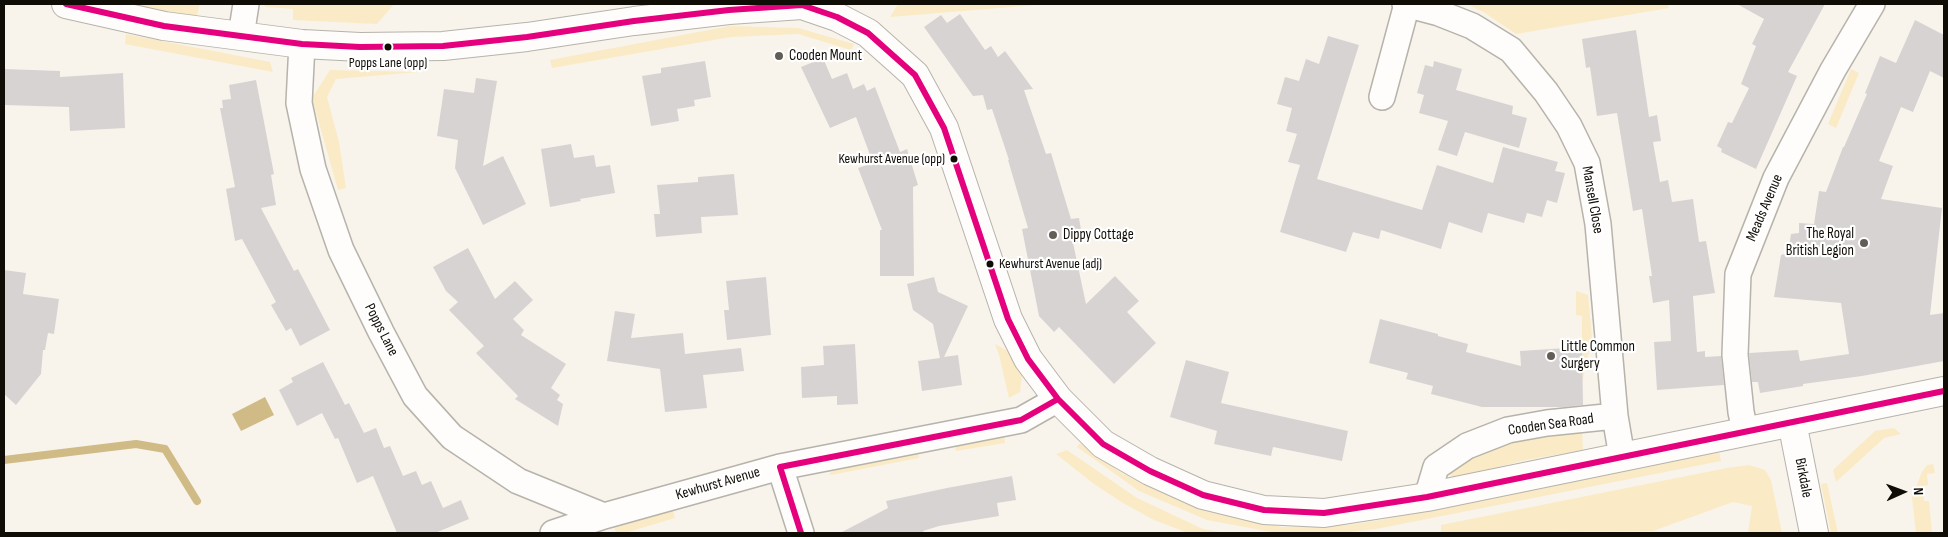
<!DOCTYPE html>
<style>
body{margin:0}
#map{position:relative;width:1948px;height:537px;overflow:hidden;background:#f8f4eb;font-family:"Sofia Sans Condensed",sans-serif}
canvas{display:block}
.frame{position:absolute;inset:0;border:5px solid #100d07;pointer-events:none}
.north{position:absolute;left:1878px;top:467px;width:50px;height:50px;-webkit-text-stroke:4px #fff;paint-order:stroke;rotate:88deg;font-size:14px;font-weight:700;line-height:20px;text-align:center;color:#100d07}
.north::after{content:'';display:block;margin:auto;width:18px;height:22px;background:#100d07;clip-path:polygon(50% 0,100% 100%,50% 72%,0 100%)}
</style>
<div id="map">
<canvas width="1948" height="537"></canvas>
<div class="frame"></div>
<div class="north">N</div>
</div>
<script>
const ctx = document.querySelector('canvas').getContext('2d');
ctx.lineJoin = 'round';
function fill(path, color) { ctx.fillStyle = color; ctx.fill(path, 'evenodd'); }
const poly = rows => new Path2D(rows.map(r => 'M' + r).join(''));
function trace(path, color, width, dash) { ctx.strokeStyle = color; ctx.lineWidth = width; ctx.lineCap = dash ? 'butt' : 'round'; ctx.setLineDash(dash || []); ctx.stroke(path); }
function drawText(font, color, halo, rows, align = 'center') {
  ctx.font = font + ' "Sofia Sans Condensed",sans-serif'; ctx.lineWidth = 4.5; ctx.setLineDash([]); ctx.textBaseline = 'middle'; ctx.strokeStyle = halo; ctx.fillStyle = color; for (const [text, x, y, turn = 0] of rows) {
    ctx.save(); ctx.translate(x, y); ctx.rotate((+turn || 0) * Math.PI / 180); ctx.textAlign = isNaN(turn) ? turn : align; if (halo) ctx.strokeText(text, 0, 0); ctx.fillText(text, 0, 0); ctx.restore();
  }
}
fill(poly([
 [138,4,200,4,196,18,136,7],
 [264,4,394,4,377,24,293,20,293,9,265,7],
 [898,4,1048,4,890,17],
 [1467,4,1668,4,1669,8,1516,34,1485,13],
 [730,26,798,28,854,44,851,50,798,34,731,37,552,68,550,60],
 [126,34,270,62,273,72,125,44],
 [1851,69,1859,73,1836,128,1828,124],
 [330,70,419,72,336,79,327,97,339,142,346,188,338,190,312,98],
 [1576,291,1588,295,1592,337,1582,383,1582,316,1576,315],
 [995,344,1008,351,1022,375,1020,392,1009,398,999,355],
 [1894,428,1901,434,1884,438,1836,482,1833,470,1875,431],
 [1582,432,1583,450,1526,460,1453,478,1447,471,1450,467,1514,439,1548,433],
 [1004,433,1005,443,956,451,955,445],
 [1080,443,1120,472,1143,484,1209,512,1282,527,1348,525,1375,521,1719,452,1721,461,1376,529,1349,532,1277,533,1207,520,1139,491,1077,447],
 [1067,450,1137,498,1203,529,1225,533,1188,533,1154,520,1123,503,1094,484,1056,454],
 [918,452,919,458,831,475,829,474,837,468],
 [1933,464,1935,473,1927,474,1928,485,1923,486,1924,501,1929,501,1932,533,1916,533,1912,497,1922,472,1927,465],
 [1749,465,1765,470,1771,480,1782,533,1748,533,1752,506,1733,502,1653,531,1441,533,1441,525,1727,468],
 [1827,483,1838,533,1831,533,1821,484],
 [673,510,675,518,625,533,616,533,614,527]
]), '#faebc6');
fill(poly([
 [265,397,274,415,241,431,232,414]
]), '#d0bb87');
trace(poly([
 [4,460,136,444,165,449,197,501]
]), '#d0bb87', 8);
fill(poly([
 [1737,4,1825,4,1788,72,1797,76,1756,169,1721,152,1722,149,1717,146,1728,122,1732,123,1749,88,1741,84,1756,46,1752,44,1764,19],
 [960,14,985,50,991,46,998,57,1005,51,1033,89,1024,90,1046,154,1051,153,1071,219,1079,218,1083,241,1073,243,1086,304,1115,276,1139,301,1127,312,1156,343,1114,384,1059,327,1054,332,1039,316,1022,229,1028,228,1008,160,1009,160,992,109,987,110,983,95,973,96,924,27,941,15,947,23],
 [1915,20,1944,35,1944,78,1930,71,1913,112,1901,107,1879,161,1893,166,1881,199,1942,208,1930,315,1944,313,1944,361,1862,376,1803,384,1803,386,1760,393,1758,382,1752,382,1749,353,1798,350,1800,361,1849,354,1841,303,1774,297,1781,255,1788,253,1791,234,1799,233,1799,223,1814,224,1819,191,1826,192,1843,147,1844,147,1867,94,1865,93,1880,56,1896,63],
 [1636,30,1649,117,1657,115,1661,141,1653,142,1660,182,1668,180,1672,202,1693,199,1699,242,1706,241,1715,293,1693,296,1697,352,1705,351,1705,357,1721,356,1724,385,1657,390,1654,342,1671,341,1669,300,1653,303,1649,276,1652,276,1642,209,1633,211,1617,113,1597,116,1590,67,1586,68,1582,39],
 [1328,36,1359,45,1317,179,1422,210,1437,165,1493,183,1503,147,1558,162,1555,171,1565,173,1557,203,1547,200,1542,217,1527,213,1524,223,1488,213,1482,233,1449,222,1441,249,1381,230,1379,239,1353,232,1346,252,1280,232,1300,165,1288,162,1297,134,1286,131,1292,108,1277,104,1285,77,1299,81,1306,59,1319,64],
 [823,58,832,79,847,73,853,89,864,84,867,91,875,87,900,152,907,149,918,185,913,187,914,276,880,276,880,230,882,230,858,168,873,163,856,117,830,128,801,67],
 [705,61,711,97,694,100,695,106,677,109,679,121,651,126,642,76,661,73,661,68],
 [1434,61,1462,69,1456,90,1513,106,1512,114,1527,118,1519,148,1465,132,1457,156,1438,150,1448,121,1419,113,1424,95,1417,93,1425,65,1433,67],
 [4,69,60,71,60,77,123,73,125,128,70,131,69,107,4,105],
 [476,78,497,81,483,166,503,156,526,204,483,225,455,168,458,140,437,136,444,89,474,93],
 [256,80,274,174,271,175,276,205,261,208,294,271,298,269,330,330,300,346,291,328,286,331,271,305,276,302,242,239,235,241,226,189,235,187,220,108,223,108,222,100,231,99,229,85],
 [571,144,574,158,594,155,596,167,610,165,615,193,580,199,581,201,550,207,541,149],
 [734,174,738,215,701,217,702,233,656,237,654,214,660,214,657,185,698,182,698,177],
 [468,248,495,299,515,281,533,300,513,319,524,330,521,335,566,364,551,388,560,395,557,400,563,404,558,426,515,399,518,396,476,353,484,346,449,310,458,302,446,291,433,267],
 [4,270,26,273,23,294,59,299,54,334,48,333,45,350,43,350,41,374,16,405,4,394],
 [766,277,771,335,727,340,724,310,729,310,726,281],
 [934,277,938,292,968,306,944,357,958,355,962,385,922,391,918,361,940,358,933,324,913,310,907,284],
 [615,311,635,314,631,338,683,333,685,354,741,348,744,371,703,375,707,408,665,412,660,369,607,361],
 [1380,319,1438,334,1438,336,1468,344,1466,352,1521,366,1520,351,1582,347,1583,405,1565,407,1482,407,1431,394,1433,386,1406,379,1408,373,1369,363],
 [855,344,858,404,837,405,837,396,802,398,801,367,824,365,823,346],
 [1186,360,1229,372,1221,403,1348,431,1342,461,1273,447,1271,456,1214,444,1217,431,1170,417],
 [323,362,345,405,349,403,364,433,376,428,384,448,390,446,403,476,416,471,422,485,431,481,443,508,461,500,469,519,435,533,397,533,373,476,357,483,338,438,335,439,322,413,297,426,279,390,293,382,291,378],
 [1012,476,1016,500,997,503,999,516,939,526,923,531,924,533,840,533,888,508,886,501,947,488]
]), '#d7d3d3');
const street = poly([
 [1405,4,1439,13,1472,26,1511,50,1546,92,1569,126,1587,163,1598,224,1615,416,1622,457],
 [241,36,246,4],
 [302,44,299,103,313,169,341,250,381,332,415,396,452,437,518,481,604,516],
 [1382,97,1407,4],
 [1745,431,1741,412,1735,355,1738,274,1776,178,1833,70,1872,4],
 [780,467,801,533],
 [1427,497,1436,467,1467,446,1508,430,1547,423,1615,416],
 [553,533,604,516,780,467,1021,420,1058,399]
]);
const secondary = poly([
 [66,4,164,26,302,44,360,47,443,46,527,37,634,21,729,10,802,5,837,17,868,33,915,75,944,128,1008,319,1028,359,1058,399,1103,444,1150,471,1203,495,1264,510,1324,513,1427,497,1944,391],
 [1792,422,1814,533]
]);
trace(street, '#b6b3ab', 28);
trace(secondary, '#b6b3ab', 30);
trace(street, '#fefdfc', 25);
trace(secondary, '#fefdfc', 28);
trace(poly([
 [66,4,164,26,302,44,360,47,443,46,527,37,634,21,729,10,802,5,837,17,868,33,915,75,944,128,1008,319,1028,359,1058,399,1103,444,1150,471,1203,495,1264,510,1324,513,1427,497,1944,391],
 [801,533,780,467,1021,420,1058,399]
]), '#e5007d', 6);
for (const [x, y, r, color] of [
 [388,47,4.5,"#100d07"],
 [779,56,5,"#615e57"],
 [954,159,4.5,"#100d07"],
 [1053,235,5,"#615e57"],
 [1864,243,5,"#615e57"],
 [990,264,4.5,"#100d07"],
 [1551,356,5,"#615e57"]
]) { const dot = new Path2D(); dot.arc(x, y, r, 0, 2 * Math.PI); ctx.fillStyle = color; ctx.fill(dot); trace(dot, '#fff', 2); }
drawText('14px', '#100d07', '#fff', [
 ["Popps Lane (opp)",388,63],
 ["Kewhurst Avenue (opp)",945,159,"right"],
 ["Kewhurst Avenue (adj)",999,264,"left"]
]);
drawText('15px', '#100d07', '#fff', [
 ["Cooden Mount",789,56],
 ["The Royal",1854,234,"right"],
 ["British Legion",1854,251,"right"],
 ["Dippy Cottage",1063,235],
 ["Little Common",1561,347],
 ["Surgery",1561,364]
], 'left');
drawText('15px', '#100d07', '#fff', [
 ["Mansell Close",1592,200,80],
 ["Meads Avenue",1765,208,-67],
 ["Popps Lane",381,330,63],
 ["Cooden Sea Road",1551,425,-8],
 ["Birkdale",1803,478,79],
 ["Kewhurst Avenue",718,484,-16]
]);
</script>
